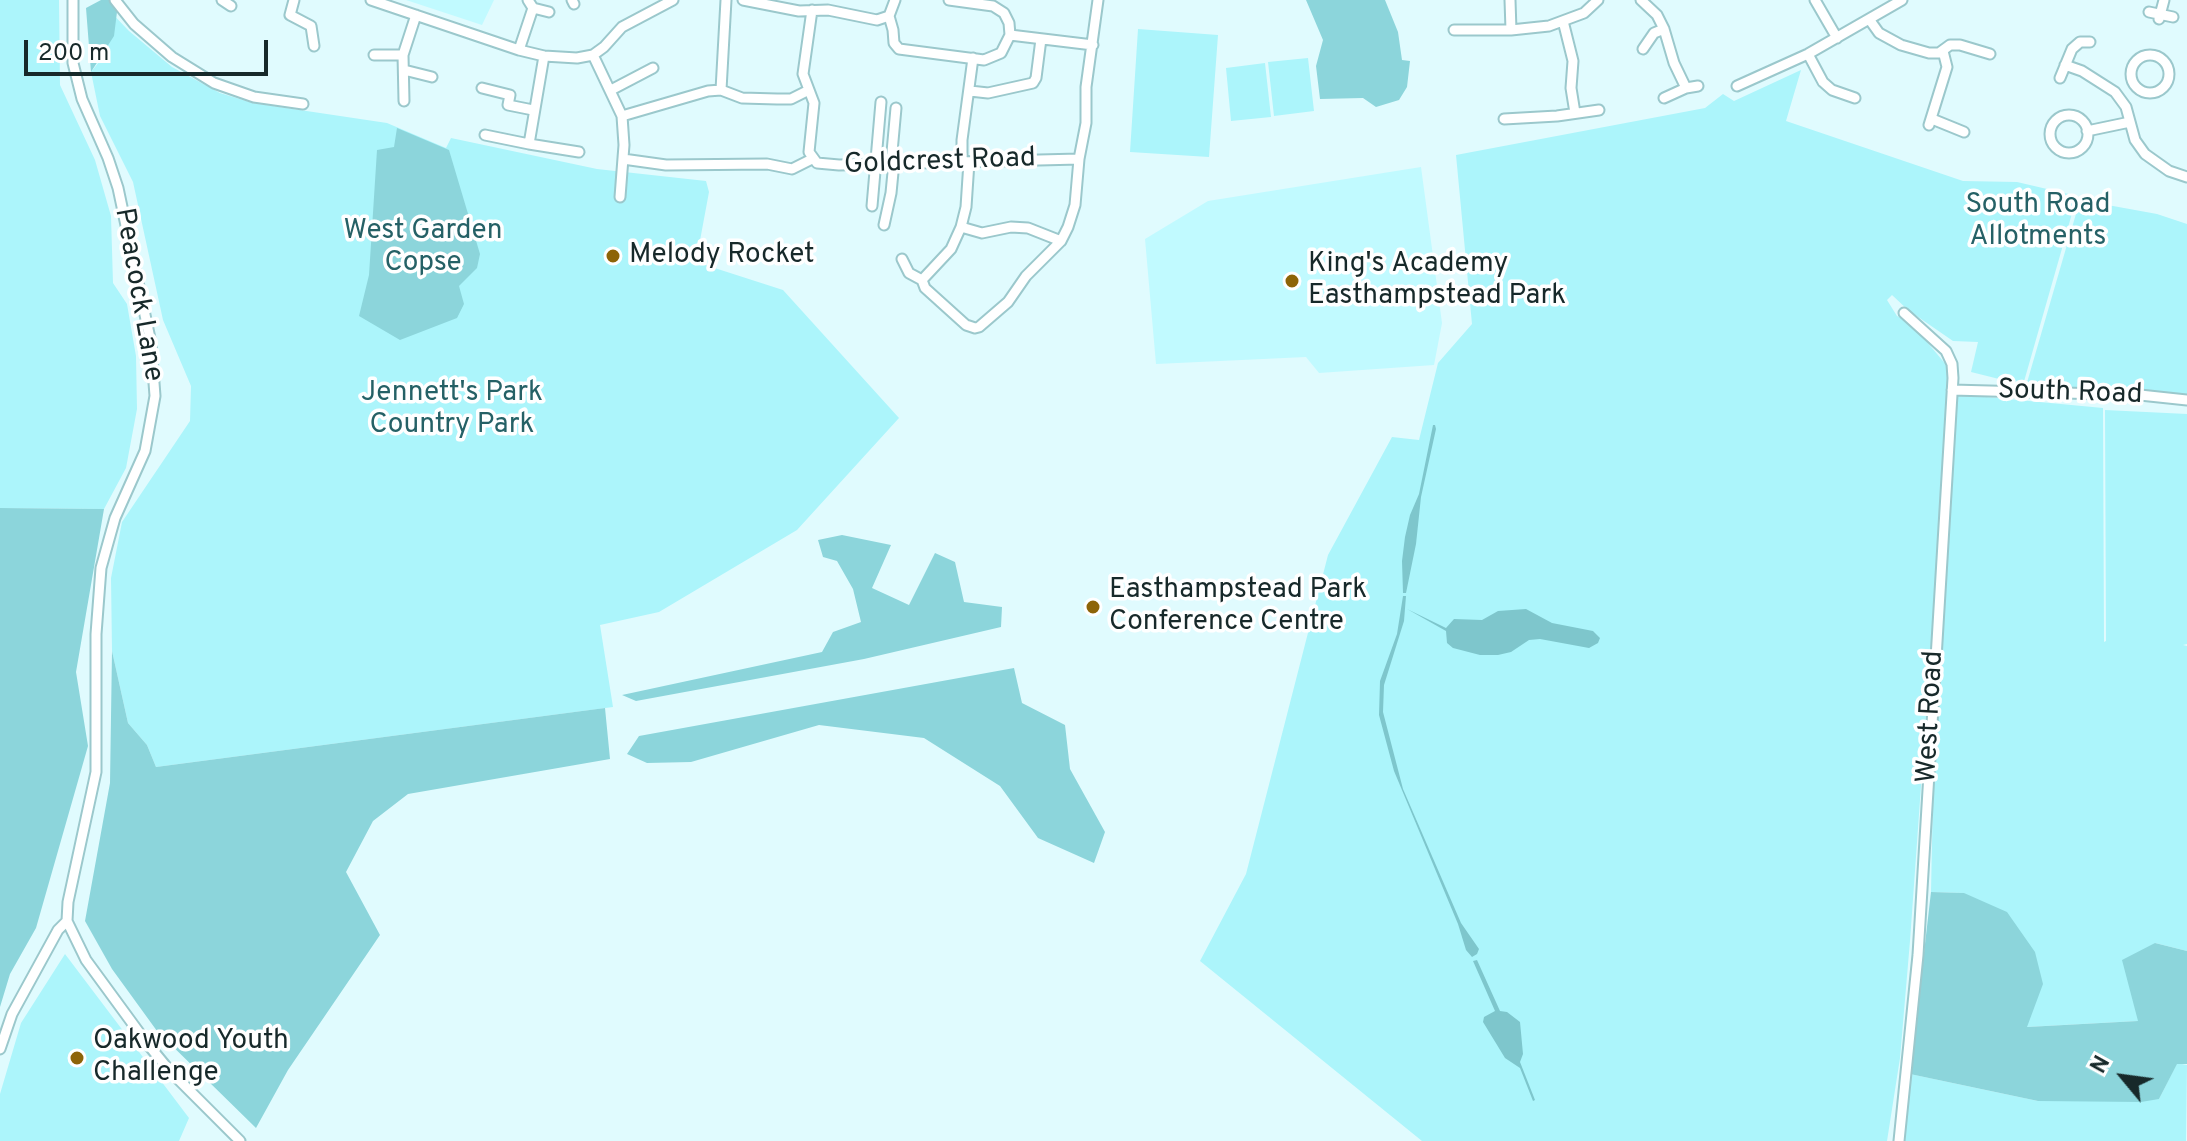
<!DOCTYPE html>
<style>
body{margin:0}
#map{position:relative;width:2187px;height:1141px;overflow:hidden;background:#e0fbfe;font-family:Overpass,sans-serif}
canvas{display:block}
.north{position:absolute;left:2083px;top:1037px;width:80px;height:80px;-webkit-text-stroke:6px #fff;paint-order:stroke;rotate:299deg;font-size:22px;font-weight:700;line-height:32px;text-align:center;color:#17292a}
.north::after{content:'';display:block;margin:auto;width:28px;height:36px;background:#17292a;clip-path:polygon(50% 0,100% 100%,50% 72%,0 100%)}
.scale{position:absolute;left:24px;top:40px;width:244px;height:36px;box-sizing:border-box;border:4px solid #17292a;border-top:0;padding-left:10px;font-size:24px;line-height:28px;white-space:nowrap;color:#17292a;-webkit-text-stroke:6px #fff;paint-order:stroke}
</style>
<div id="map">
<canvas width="2187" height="1141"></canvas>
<div class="north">N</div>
<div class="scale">200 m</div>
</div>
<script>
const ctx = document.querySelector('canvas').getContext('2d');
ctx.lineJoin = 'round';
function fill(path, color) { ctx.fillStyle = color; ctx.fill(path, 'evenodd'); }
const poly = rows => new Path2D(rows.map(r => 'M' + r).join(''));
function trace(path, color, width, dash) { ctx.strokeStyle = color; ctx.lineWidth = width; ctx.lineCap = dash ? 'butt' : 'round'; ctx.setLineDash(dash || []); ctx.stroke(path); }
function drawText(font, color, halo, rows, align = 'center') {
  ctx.font = font + ' Overpass,sans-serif'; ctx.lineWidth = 7; ctx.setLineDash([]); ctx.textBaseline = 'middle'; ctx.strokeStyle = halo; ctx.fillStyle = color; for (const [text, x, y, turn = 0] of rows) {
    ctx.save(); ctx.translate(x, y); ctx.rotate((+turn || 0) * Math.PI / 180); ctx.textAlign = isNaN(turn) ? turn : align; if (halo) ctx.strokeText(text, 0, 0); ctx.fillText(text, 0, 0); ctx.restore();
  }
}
fill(poly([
 [406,0,494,0,482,25],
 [1421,167,1442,323,1434,365,1319,373,1306,357,1156,364,1145,239,1208,201]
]), '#c1faff');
fill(poly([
 [0,0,59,0,60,85,95,160,111,216,113,283,127,304,136,356,137,409,126,468,104,509,0,508],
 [106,7,129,31,172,67,220,93,253,103,387,123,446,148,451,138,597,169,706,181,709,192,696,262,783,290,899,418,797,530,659,612,600,625,613,707,156,767,147,745,128,723,112,651,111,578,122,522,190,421,191,386,163,320,133,182,100,116,91,72,99,62],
 [1138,29,1218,35,1209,157,1130,152],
 [1308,58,1314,111,1274,116,1268,62],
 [1265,63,1271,117,1231,121,1226,68],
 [1801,70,1786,121,1963,181,2017,182,2077,196,2023,385,1971,372,1978,342,1953,341,1908,310,1892,295,1887,300,1897,316,1911,323,1948,367,1942,490,1910,941,1900,1058,1887,1141,1422,1141,1200,961,1246,874,1328,555,1392,437,1419,440,1438,363,1472,324,1456,155,1705,108,1723,94,1734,101],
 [2080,200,2157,214,2187,224,2187,398,2140,391,2026,386],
 [1955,394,2103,408,2104,642,2106,641,2105,410,2187,414,2187,644,2183,645,2187,646,2187,951,2155,943,2138,1021,2026,1027,1964,893,1931,892,1935,698],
 [65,954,189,1118,179,1141,0,1141,0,1094,21,1023],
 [2177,1063,2187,1065,2186,1141,1903,1141,1910,1074,2038,1101,2159,1099]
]), '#acf5fb');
fill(poly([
 [101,0,109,0,117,12,114,36,91,72,86,8],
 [1306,0,1385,0,1398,32,1402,60,1410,61,1407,87,1399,100,1376,107,1363,98,1320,99,1316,66,1323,40],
 [397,128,449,150,480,254,477,268,459,286,464,304,457,318,400,340,359,316,369,275,377,150,394,147],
 [0,508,104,509,76,672,88,746,36,928,10,974,0,1007],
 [842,535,891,545,872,588,909,605,935,553,955,562,964,602,1002,607,1001,627,864,659,636,701,622,695,822,652,833,632,861,622,853,589,837,561,823,557,818,540],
 [112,651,128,723,147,745,156,767,605,708,610,759,408,794,373,821,346,872,380,935,288,1070,256,1128,157,1031,112,969,85,921,110,783],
 [1014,668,1022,703,1065,725,1070,769,1105,832,1094,863,1038,838,1000,786,924,738,819,725,691,762,647,763,627,754,639,736],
 [1931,892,1964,893,2007,912,2035,952,2043,984,2027,1027,2138,1021,2122,960,2155,943,2187,951,2187,1064,2177,1064,2159,1099,2141,1102,2038,1101,1910,1074]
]), '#8cd5db');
fill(poly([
 [1433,425,1435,425,1436,429,1421,497,1416,544,1406,593,1403,593,1402,561,1405,537,1410,515,1419,494],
 [1403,596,1406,596,1404,621,1384,685,1383,712,1403,789,1461,923,1479,949,1477,954,1472,957,1466,950,1458,924,1394,771,1379,715,1380,681,1397,634],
 [1407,609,1446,628,1454,619,1482,620,1498,611,1526,609,1552,623,1593,631,1600,638,1598,643,1589,648,1540,639,1529,640,1511,652,1498,655,1480,655,1453,648,1447,643,1446,631],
 [1477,960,1500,1011,1507,1012,1520,1022,1523,1054,1520,1062,1535,1100,1533,1101,1520,1068,1505,1058,1483,1022,1484,1017,1495,1011,1473,961]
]), '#7ec6cc');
const minor = poly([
 [115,0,134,24,172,57,214,83,254,97,303,104],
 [222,0,231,6],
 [294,0,290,15,311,26,314,46],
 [371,0,519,50,544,56,577,58,593,55,604,47,622,27,673,0],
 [528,0,533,8,549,12],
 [572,0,574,4],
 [743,0,799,11,828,10,877,20,889,16,895,0],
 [1510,0,1511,30],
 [1641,0,1657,15,1664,29,1674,63,1686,88],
 [1815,0,1837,38],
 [812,10,803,74,814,103,809,152,817,163,839,165,1079,159],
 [2149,12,2173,17],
 [889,16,893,30,894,43,899,49,984,60,1001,53,1010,35,1009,23,1004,13,993,6,949,0],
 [1869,19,1879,33,1901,45,1929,53,1939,53,1950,45,1960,45,1990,54],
 [2159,19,2164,0],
 [1563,21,1573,61,1571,88,1575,113],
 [1454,30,1511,30,1549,26,1584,13,1598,0],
 [1010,35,1093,45],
 [1643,49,1654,33,1664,29],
 [519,50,533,8],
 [1808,54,1823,82,1832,90,1855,98],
 [374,55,403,55],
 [593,55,622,116,624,145,620,197],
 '2131 74a19 19 0 1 1 38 0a19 19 0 1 1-38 0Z',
 [544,56,529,144,579,152],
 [2065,65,2082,71,2115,92,2126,107,2135,140,2145,154,2169,171,2187,177],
 [404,70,432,77],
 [2060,78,2072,49,2080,42,2090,42],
 [1737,86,1808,54,1902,0],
 [482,88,510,95,508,105,533,110],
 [611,90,653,68],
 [721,90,726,0],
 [970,91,988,93,1033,83,1036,78,1041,39],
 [1664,98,1686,88,1698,86],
 [404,101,403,55,416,15],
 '2050 134a19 19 0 1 1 38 0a19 19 0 1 1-38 0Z',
 [622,116,708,91,721,90,742,98,777,99,791,99,809,90],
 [1504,119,1557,116,1599,110],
 [1932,119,1964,132],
 [1929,125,1947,67,1943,51],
 [2087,131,2130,122],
 [485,135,529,144],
 [623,159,666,165,767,164,792,169,812,159],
 [962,162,962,140,973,58],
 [891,163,896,108],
 [872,206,881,102],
 [884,225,891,193,894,162],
 [961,227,982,233,1011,227,1028,228,1061,241],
 [902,259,909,273,922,280,925,288,966,325,975,328,979,327,1008,302,1026,276,1061,241,1068,227,1075,205,1079,159,1086,123,1086,87,1098,0],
 [922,280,951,249,961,227,966,207,969,162],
 [1952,390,2140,395,2187,400],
 [67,921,68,902,96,772,96,634,101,568,115,518,145,451,155,396,151,343,118,188,108,158,82,99,73,63,73,0],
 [67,921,86,960,146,1042,169,1070,240,1141],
 [0,1049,12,1014,58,930,67,921],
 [1899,1141,1918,955,1953,378,1952,364,1946,351,1904,313]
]);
trace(minor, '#9bc8cc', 13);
trace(minor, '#fff', 9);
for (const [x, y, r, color] of [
 [613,256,8,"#8d6408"],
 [1292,281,8,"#8d6408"],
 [1093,607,8,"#8d6408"],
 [77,1058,8,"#8d6408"]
]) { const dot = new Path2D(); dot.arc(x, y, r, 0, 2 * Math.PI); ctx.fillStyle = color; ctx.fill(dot); trace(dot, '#fff', 3); }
drawText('28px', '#17292a', '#fff', [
 ["Goldcrest Road",940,163,-2],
 ["Peacock Lane",137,295,80],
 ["South Road",2070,394,2],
 ["West Road",1932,717,-87]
]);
drawText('28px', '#256166', '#fff', [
 ["South Road",2038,206],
 ["Allotments",2038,238],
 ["West Garden",423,232],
 ["Copse",423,264],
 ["Jennett's Park",452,394],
 ["Country Park",452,426]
]);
drawText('28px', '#17292a', '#fff', [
 ["Melody Rocket",629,256],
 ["King's Academy",1308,265],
 ["Easthampstead Park",1308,297],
 ["Easthampstead Park",1109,591],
 ["Conference Centre",1109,623],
 ["Oakwood Youth",93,1042],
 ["Challenge",93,1074]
], 'left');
</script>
